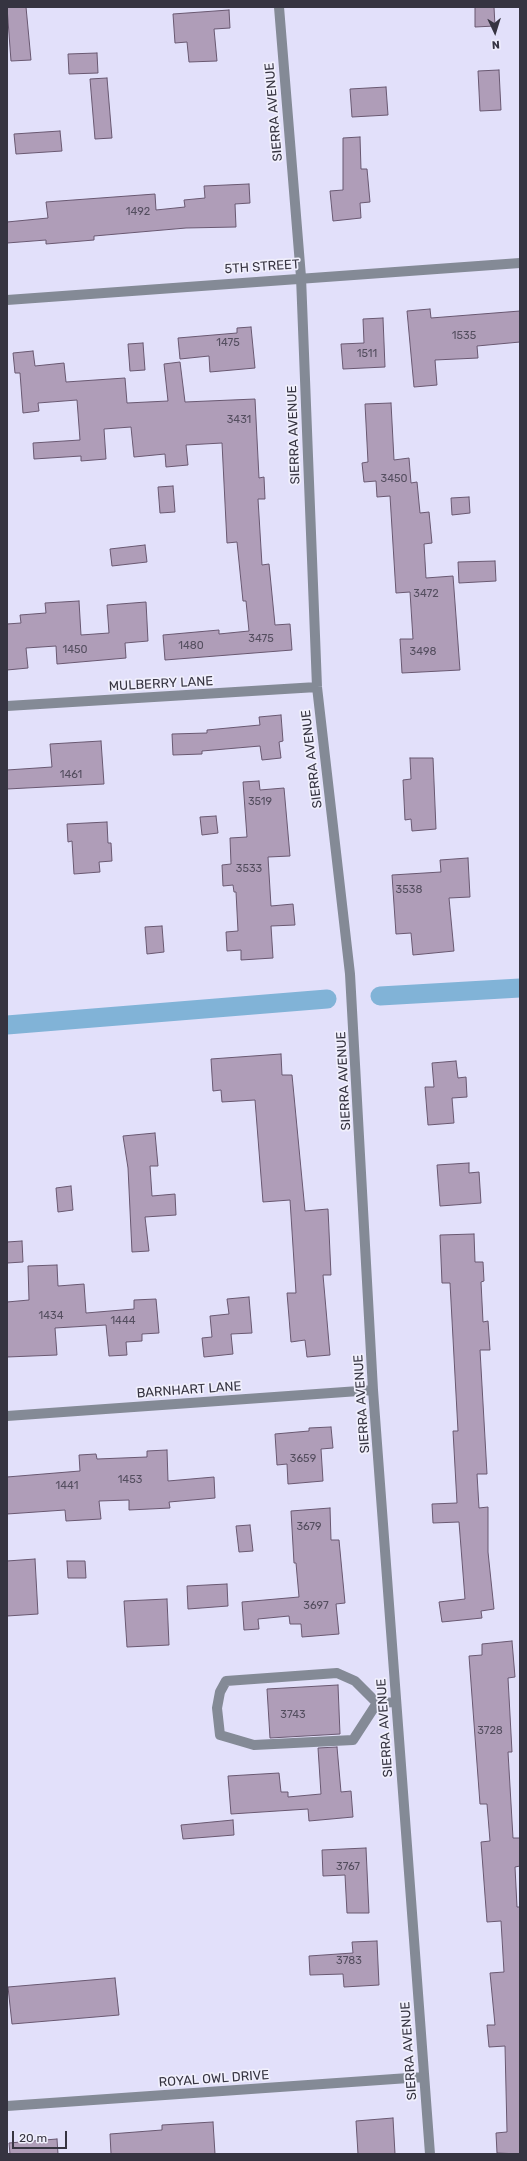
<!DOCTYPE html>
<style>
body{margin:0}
#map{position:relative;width:527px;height:2161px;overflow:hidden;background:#e2e0fa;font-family:Rubik,sans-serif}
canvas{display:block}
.frame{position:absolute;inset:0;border:8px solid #363441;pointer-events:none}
.north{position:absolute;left:475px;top:12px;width:40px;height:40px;-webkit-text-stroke:3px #f0effc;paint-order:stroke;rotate:176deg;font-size:11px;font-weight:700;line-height:16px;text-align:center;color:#363441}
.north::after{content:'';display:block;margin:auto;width:14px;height:18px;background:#363441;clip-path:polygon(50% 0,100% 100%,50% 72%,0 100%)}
.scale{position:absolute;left:12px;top:2131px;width:55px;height:18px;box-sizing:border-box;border:2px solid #363441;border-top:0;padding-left:5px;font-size:12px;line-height:14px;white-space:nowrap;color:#363441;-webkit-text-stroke:3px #f0effc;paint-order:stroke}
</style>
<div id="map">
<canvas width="527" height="2161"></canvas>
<div class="frame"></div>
<div class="north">N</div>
<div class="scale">20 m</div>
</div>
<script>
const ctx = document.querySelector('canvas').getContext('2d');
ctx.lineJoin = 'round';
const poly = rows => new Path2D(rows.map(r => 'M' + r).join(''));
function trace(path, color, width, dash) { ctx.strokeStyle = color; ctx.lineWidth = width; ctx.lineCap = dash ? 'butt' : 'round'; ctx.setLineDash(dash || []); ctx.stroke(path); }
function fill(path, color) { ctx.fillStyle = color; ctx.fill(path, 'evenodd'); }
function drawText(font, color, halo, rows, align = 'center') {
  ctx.font = font + ' Rubik,sans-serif'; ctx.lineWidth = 3.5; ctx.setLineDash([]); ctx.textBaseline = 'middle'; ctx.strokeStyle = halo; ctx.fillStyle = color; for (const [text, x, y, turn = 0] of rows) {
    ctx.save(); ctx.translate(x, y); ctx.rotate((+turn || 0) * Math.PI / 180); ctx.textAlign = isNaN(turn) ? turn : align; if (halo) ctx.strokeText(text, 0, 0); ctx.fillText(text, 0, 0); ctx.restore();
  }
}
trace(poly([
 [380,996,520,988],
 [7,1025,327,999]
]), '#81b3d7', 19);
const building = poly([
 [7,7,26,7,31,60,11,61,7,7],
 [475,7,494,7,495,26,475,27,475,7],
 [229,10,230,28,214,29,217,61,189,62,187,42,175,43,173,14,229,10],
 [97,53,98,73,69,74,68,54,97,53],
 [499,70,501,110,480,111,478,71,499,70],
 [107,78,112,138,95,139,90,79,107,78],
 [386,87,388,115,352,117,350,89,386,87],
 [60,131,62,151,16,154,14,134,60,131],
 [360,137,361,169,367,169,370,202,360,203,361,218,333,221,330,191,343,190,343,138,360,137],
 [249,184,250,203,235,204,236,227,186,228,94,236,94,240,46,244,46,240,7,243,7,222,48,218,46,202,155,194,156,210,185,207,184,200,205,198,204,186,249,184],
 [430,309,431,318,520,311,520,342,477,346,478,358,435,360,437,385,414,387,407,311,430,309],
 [383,318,385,367,343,369,341,344,364,343,363,319,383,318],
 [251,327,255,368,210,372,209,356,180,359,178,338,237,333,237,328,251,327],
 [143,343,145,370,130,371,128,344,143,343],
 [33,351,35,366,64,363,66,382,125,378,127,403,168,401,164,364,180,362,185,402,255,399,259,478,264,477,265,499,258,499,262,565,269,564,275,625,290,624,292,650,165,660,163,635,219,630,219,634,249,631,246,601,243,601,237,542,227,543,222,443,186,445,188,465,166,467,165,454,134,457,131,427,104,429,106,459,81,461,81,456,34,459,33,443,80,440,77,400,38,403,39,411,23,413,20,373,15,373,13,353,33,351],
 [391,403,394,460,409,458,411,483,417,482,420,513,429,512,432,543,424,544,426,578,453,576,460,670,402,673,400,639,413,639,410,592,396,593,390,496,377,497,376,481,364,482,362,463,368,462,365,404,391,403],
 [173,486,175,512,160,513,158,487,173,486],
 [469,497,470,513,452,515,451,498,469,497],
 [145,545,147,562,112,566,110,549,145,545],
 [495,561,496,581,459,583,458,562,495,561],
 [79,601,81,635,109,633,107,605,146,602,148,641,125,643,126,658,57,664,56,646,26,648,28,668,7,670,7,624,21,623,20,615,46,613,45,603,79,601],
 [281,715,283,741,279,742,281,758,262,760,260,746,202,751,202,754,173,755,172,734,207,733,207,730,260,725,259,717,281,715],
 [101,741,104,784,7,789,7,770,52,767,50,744,101,741],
 [410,758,433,758,436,829,412,831,411,819,405,820,403,780,411,779,410,758],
 [259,781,260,790,284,788,290,856,268,857,271,906,293,904,295,925,271,926,273,958,241,960,241,950,227,951,226,932,238,931,236,892,234,892,233,885,223,886,222,865,231,864,230,838,247,837,243,782,259,781],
 [216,816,218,833,202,835,200,817,216,816],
 [107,822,108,843,111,843,112,861,99,862,100,872,74,874,72,841,68,842,67,824,107,822],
 [468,858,470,897,449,898,454,951,413,955,411,933,396,934,392,875,441,872,440,860,468,858],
 [162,926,164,952,147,954,145,927,162,926],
 [281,1054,282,1075,292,1075,305,1211,328,1209,331,1275,323,1275,330,1355,307,1357,305,1340,291,1342,287,1293,296,1293,290,1200,263,1202,255,1100,222,1102,221,1090,213,1091,211,1059,281,1054],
 [456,1061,458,1078,466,1077,467,1097,452,1098,454,1123,428,1125,425,1087,434,1087,432,1063,456,1061],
 [155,1133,158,1166,150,1166,152,1196,175,1194,176,1215,145,1217,149,1251,132,1252,128,1168,123,1136,155,1133],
 [469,1163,469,1173,479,1172,481,1203,440,1206,437,1165,469,1163],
 [71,1186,73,1210,58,1212,56,1188,71,1186],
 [474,1234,475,1262,483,1262,484,1281,481,1282,483,1322,488,1321,490,1350,480,1350,487,1474,477,1474,479,1508,488,1507,488,1552,494,1609,481,1611,482,1618,442,1622,439,1602,465,1599,459,1522,433,1523,432,1504,457,1503,453,1431,458,1431,450,1283,442,1283,440,1235,474,1234],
 [22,1241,23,1262,7,1263,7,1242,22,1241],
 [57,1265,58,1286,84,1284,86,1313,134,1309,134,1300,156,1299,159,1333,142,1334,142,1341,126,1342,127,1355,109,1356,106,1325,55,1328,57,1355,7,1357,7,1302,29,1300,28,1266,57,1265],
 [249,1297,252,1333,231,1334,233,1354,204,1357,202,1338,212,1337,210,1316,229,1314,227,1299,249,1297],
 [331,1427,333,1448,321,1449,323,1481,288,1484,287,1464,277,1465,275,1434,309,1431,309,1428,331,1427],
 [167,1450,168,1481,214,1477,215,1498,169,1502,170,1508,129,1510,129,1500,99,1501,101,1519,66,1521,65,1510,7,1514,7,1477,80,1471,79,1455,96,1454,97,1459,147,1457,147,1451,167,1450],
 [330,1508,331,1540,339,1540,345,1603,336,1604,339,1634,302,1637,301,1624,290,1624,289,1616,258,1619,259,1629,244,1630,242,1602,299,1597,296,1563,294,1563,291,1511,330,1508],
 [250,1525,253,1551,239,1552,236,1526,250,1525],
 [35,1559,38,1614,7,1616,7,1561,35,1559],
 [67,1561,85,1561,86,1578,68,1578,67,1561],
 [227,1584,228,1606,188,1609,187,1586,227,1584],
 [167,1599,169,1645,127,1647,124,1601,167,1599],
 [512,1641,515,1677,508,1678,512,1752,508,1752,513,1838,520,1838,520,1866,515,1867,517,1907,520,1907,520,2154,497,2153,496,2133,507,2132,505,2046,489,2047,487,2025,495,2025,490,1973,504,1972,501,1921,487,1922,481,1842,490,1841,487,1804,480,1804,469,1656,482,1655,482,1644,512,1641],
 [338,1685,340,1734,270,1738,267,1689,338,1685],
 [337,1747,341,1792,351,1791,353,1817,309,1821,308,1809,231,1814,228,1776,279,1773,281,1792,288,1792,288,1797,321,1794,318,1748,337,1747],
 [233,1820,234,1835,183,1839,181,1825,233,1820],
 [366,1848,369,1913,347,1913,345,1875,323,1876,322,1850,366,1848],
 [377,1941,379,1985,344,1987,343,1974,310,1975,309,1956,353,1953,352,1942,377,1941],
 [115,1978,119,2015,12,2024,8,1987,115,1978],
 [393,2118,395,2154,358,2154,356,2121,393,2118],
 [213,2122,215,2154,111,2154,110,2134,162,2130,162,2125,213,2122],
 [57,2139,58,2154,10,2154,9,2143,57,2139]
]);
fill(building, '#af9db8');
trace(building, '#695871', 1);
trace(poly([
 [279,7,301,277,317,687,350,974,373,1390,430,2154],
 [7,300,520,263],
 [7,706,317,687],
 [7,1416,373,1390],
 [337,1673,355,1681,377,1703,353,1740,254,1745,220,1735,217,1708,220,1692,226,1681,337,1673],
 [377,1703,396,1702],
 [7,2106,423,2077]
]), '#848a96', 10);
drawText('11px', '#544e5f', null, [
 ["1492",138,212],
 ["1535",464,336],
 ["1475",228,343],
 ["1511",367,354],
 ["3431",239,420],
 ["3450",394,479],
 ["3472",426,594],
 ["3475",261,639],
 ["1480",191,646],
 ["1450",75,650],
 ["3498",423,652],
 ["1461",71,775],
 ["3519",260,802],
 ["3533",249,869],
 ["3538",409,890],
 ["1434",51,1316],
 ["1444",123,1321],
 ["3659",303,1459],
 ["1453",130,1480],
 ["1441",67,1486],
 ["3679",309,1527],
 ["3697",316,1606],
 ["3743",293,1715],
 ["3728",490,1731],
 ["3767",348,1867],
 ["3783",349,1961]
]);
drawText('13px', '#363441', '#f0effc', [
 ["SIERRA AVENUE",274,112,-95],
 ["5TH STREET",262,267,-4],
 ["SIERRA AVENUE",294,435,-92],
 ["MULBERRY LANE",161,684,-3],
 ["SIERRA AVENUE",312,759,-97],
 ["SIERRA AVENUE",344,1081,-93],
 ["BARNHART LANE",189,1390,-4],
 ["SIERRA AVENUE",362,1404,-94],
 ["SIERRA AVENUE",385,1728,-94],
 ["SIERRA AVENUE",409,2051,-94],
 ["ROYAL OWL DRIVE",214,2079,-4]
]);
</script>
